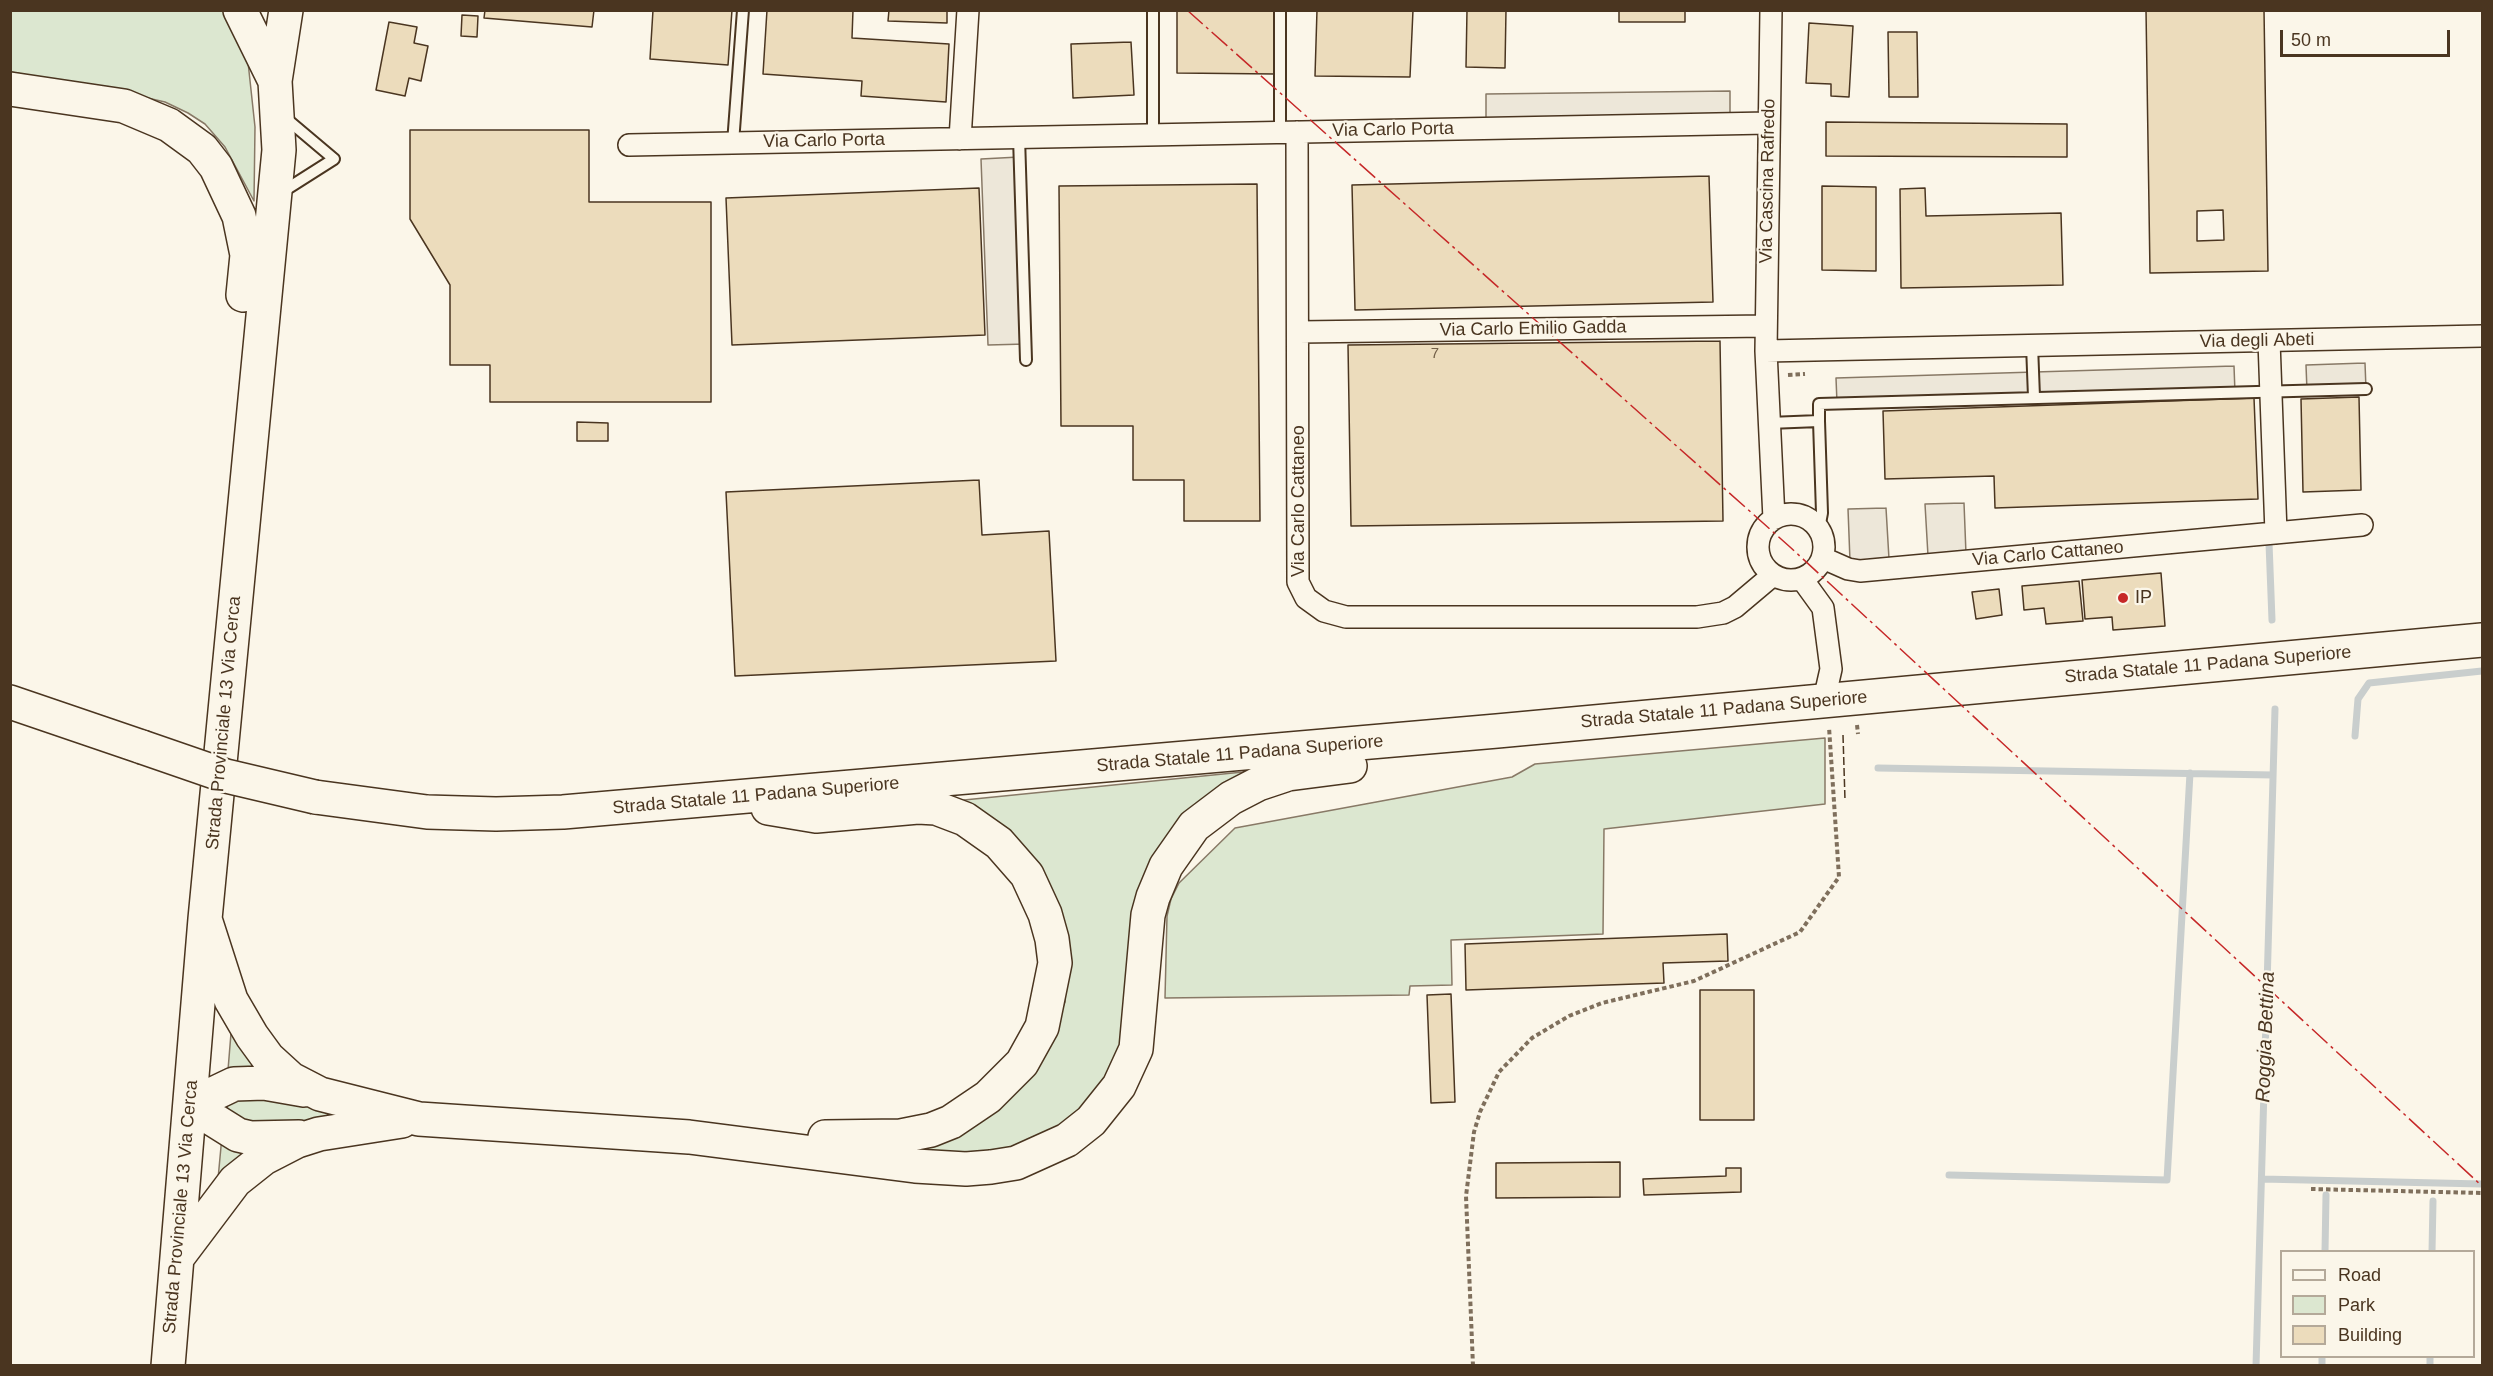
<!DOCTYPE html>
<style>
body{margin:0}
#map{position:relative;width:2493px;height:1376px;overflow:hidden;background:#fbf6e9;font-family:Arial,sans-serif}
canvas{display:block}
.frame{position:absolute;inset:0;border:12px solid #4a3520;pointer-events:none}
.legend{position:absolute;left:2280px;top:1250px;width:195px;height:108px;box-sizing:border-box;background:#fbf6e9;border:2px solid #b4a999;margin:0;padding:8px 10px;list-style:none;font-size:18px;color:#4a3520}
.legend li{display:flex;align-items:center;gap:12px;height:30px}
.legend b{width:30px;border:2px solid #b4a999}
.scale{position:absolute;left:2280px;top:30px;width:170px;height:27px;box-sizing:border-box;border:3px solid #4a3520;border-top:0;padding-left:8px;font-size:18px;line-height:21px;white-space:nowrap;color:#4a3520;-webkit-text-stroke:4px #fbf6e9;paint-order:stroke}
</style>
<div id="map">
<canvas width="2493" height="1376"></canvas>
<div class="frame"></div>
<ul class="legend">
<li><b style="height:8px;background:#fbf6e9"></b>Road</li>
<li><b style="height:16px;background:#dce7d0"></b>Park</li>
<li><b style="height:16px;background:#ecdcbc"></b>Building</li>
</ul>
<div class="scale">50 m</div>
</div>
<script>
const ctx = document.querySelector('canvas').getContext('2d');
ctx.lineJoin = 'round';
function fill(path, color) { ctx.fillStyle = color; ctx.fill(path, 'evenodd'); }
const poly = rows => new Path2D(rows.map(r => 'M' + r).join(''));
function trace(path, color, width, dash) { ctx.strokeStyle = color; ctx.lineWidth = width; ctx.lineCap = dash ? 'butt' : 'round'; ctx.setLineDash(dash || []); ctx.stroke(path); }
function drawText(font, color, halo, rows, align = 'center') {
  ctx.font = font + ' Arial,sans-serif'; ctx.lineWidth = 4.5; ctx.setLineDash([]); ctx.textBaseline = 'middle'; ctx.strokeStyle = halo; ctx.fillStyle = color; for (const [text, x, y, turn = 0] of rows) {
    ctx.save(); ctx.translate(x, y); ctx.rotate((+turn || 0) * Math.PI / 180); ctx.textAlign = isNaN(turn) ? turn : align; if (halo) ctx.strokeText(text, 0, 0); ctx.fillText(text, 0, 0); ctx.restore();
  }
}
const green = poly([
 [10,11,226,11,248,62,255,127,254,201,225,147,205,124,188,113,165,102,130,94,11,72,10,11],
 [1825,738,1825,804,1604,829,1603,934,1451,940,1452,985,1410,986,1409,995,1165,998,1167,916,1171,899,1179,883,1235,828,1512,777,1535,764,1825,738],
 [1243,772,1242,776,1187,817,1123,1060,1080,1119,1012,1151,963,1156,910,1154,1043,1056,1065,1002,1067,954,961,803,964,800,1243,772],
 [232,1021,269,1067,228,1070,232,1021],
 [237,1092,366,1115,273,1125,243,1121,229,1112,226,1104,237,1092],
 [222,1136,260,1148,218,1179,222,1136]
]);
fill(green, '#dce7d0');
trace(green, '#887966', 1.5);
const parking = poly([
 [1730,91,1730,124,1486,128,1486,94,1730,91],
 [1019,157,1026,344,988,345,981,159,1019,157],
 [2365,363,2366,389,2307,391,2306,365,2365,363],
 [2234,366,2235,393,1837,403,1836,378,2234,366],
 [1964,503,1966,554,1928,556,1925,504,1964,503],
 [1886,508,1889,559,1850,561,1848,509,1886,508]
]);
fill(parking, '#ede7d9');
trace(parking, '#887966', 1.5);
trace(poly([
 [2269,543,2272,620],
 [2355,736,2358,699,2369,683,2482,671],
 [1878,768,2273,775],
 [1949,1175,2167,1180,2190,773],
 [2262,1179,2482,1184],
 [2325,1252,2326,1195],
 [2432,1252,2433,1201],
 [2256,1366,2275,709],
 [2322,1366,2322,1356],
 [2430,1366,2430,1356]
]), '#c9cecd', 7);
const building = poly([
 [485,10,594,10,592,27,484,18,485,10],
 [653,10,732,10,728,65,650,59,653,10],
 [767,10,853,10,852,38,949,44,946,102,861,96,862,81,763,74,767,10],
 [889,10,947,10,947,23,888,21,889,10],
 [1177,10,1276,10,1276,74,1177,73,1177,10],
 [1317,10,1413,10,1410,77,1315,76,1317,10],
 [1467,10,1506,10,1505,68,1466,67,1467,10],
 [1619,10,1685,10,1685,22,1619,22,1619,10],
 [2146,10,2264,10,2268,271,2150,273,2146,10],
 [2223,210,2224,240,2197,241,2197,211,2223,210],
 [462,15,478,16,477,37,461,36,462,15],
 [389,22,417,27,414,43,428,46,421,81,409,78,405,96,376,90,389,22],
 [1809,23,1853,26,1849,97,1831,96,1831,84,1806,83,1809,23],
 [1888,32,1917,32,1918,97,1889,97,1888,32],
 [1131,42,1134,95,1073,98,1071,44,1131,42],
 [1826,122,2067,124,2067,157,1826,156,1826,122],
 [410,130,589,130,589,202,711,202,711,402,490,402,490,365,450,365,450,285,410,219,410,130],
 [1709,176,1713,302,1355,310,1352,185,1709,176],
 [1257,184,1260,521,1184,521,1184,480,1133,480,1133,426,1061,426,1059,186,1257,184],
 [1822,186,1876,187,1876,271,1822,270,1822,186],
 [979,188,985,335,732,345,726,198,979,188],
 [1925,188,1926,216,2061,213,2063,285,1901,288,1900,189,1925,188],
 [1720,341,1723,521,1351,526,1348,345,1720,341],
 [2359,397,2361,490,2303,492,2301,399,2359,397],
 [2254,398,2258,499,1995,508,1994,476,1885,479,1883,411,2254,398],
 [577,422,608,423,608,441,577,441,577,422],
 [979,480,982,535,1049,531,1056,661,735,676,726,492,979,480],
 [2161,573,2165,626,2113,630,2112,617,2085,619,2082,580,2161,573],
 [2079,581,2083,621,2046,624,2044,608,2024,610,2022,586,2079,581],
 [1999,589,2002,615,1976,619,1972,592,1999,589],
 [1727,934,1728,961,1663,963,1664,983,1466,990,1465,944,1727,934],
 [1700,990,1754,990,1754,1120,1700,1120,1700,990],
 [1451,994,1455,1102,1431,1103,1427,995,1451,994],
 [1620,1162,1620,1197,1496,1198,1496,1163,1620,1162],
 [1726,1168,1741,1168,1741,1192,1644,1195,1643,1179,1726,1176,1726,1168]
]);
fill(building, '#ecdcbc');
trace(building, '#4a3520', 1.5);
const lane = poly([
 [1153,10,1153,135],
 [1280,10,1280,132],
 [1019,137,1026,360],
 [733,143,743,10],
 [282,192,334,159,283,116],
 [2032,345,2034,397],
 [1769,423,1819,421,1819,404,2366,389],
 [1819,529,1822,513,1819,421]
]);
const street = poly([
 [1771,10,1766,351,1774,519],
 [1297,132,1298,582,1306,598,1324,611,1346,617,1697,617,1723,613,1735,607,1773,575],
 [960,139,968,10],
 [629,145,1768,123],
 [1299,332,1766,326],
 [2269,341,2276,533],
 [1766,351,2482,336],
 '1758 547a33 33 0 1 1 66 0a33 33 0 1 1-66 0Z',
 [1823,558,1848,569,1860,571,2362,525],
 [1802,579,1823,608,1831,669,1824,700]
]);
const primary = poly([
 [240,10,275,81],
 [10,89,124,106,169,125,202,149,216,167,239,216,247,255,243,295],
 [10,702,142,747],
 [315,797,427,812,496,814,563,812,1497,731,2482,640],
 [768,808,816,816,918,807,936,808,965,819,999,843,1027,875,1045,914,1052,939,1055,963,1042,1027,1022,1063,988,1097,951,1122,931,1130,901,1136,825,1137],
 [205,919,231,1000,252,1036,268,1058,291,1079,320,1094,419,1119,689,1137,915,1166,966,1169,991,1167,1016,1163,1067,1140,1091,1121,1119,1086,1136,1049,1148,915,1153,897,1166,866,1194,826,1231,798,1258,784,1288,774,1350,766],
 [190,1105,238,1135,251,1138,299,1137],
 [190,1105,234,1084,264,1083,304,1090],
 [177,1258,235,1181,264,1158,297,1141,319,1134,402,1121],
 [168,1366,205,919,279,150,275,81,286,10]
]);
trace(lane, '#4a3520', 14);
trace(street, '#4a3520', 24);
trace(primary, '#4a3520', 36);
trace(poly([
 [1788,375,1805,374],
 [1857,725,1858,734],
 [2311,1189,2482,1193],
 [1473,1366,1466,1196,1474,1132,1480,1112,1499,1072,1532,1038,1569,1016,1602,1003,1694,981,1800,932,1839,877,1829,727]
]), '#7f6f5c', 4, [4.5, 3]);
trace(lane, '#fbf6e9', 10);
trace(street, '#fbf6e9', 21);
trace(primary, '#fbf6e9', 33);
const primaryBridge = poly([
 [142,747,226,776,315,797]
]);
trace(primaryBridge, '#4a3520', 36, []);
trace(primaryBridge, '#fbf6e9', 33);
trace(poly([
 [1843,735,1845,800]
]), '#4a3520', 1.5, [8, 3]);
trace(poly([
 [1187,10,1790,547,2482,1186]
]), '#c62828', 1.5, [21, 4.5, 3, 4.5]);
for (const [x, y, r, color] of [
 [2123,598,6,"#c62828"]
]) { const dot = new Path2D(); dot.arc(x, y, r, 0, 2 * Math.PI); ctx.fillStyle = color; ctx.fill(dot); trace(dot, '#fbf6e9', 2); }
drawText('15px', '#725f47', null, [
 ["7",1435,354]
]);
drawText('18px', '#4a3520', '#fbf6e9', [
 ["Via Carlo Porta",1393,130,-1],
 ["Via Carlo Porta",824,141,-1],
 ["Via Cascina Rafredo",1768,181,-89],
 ["Via Carlo Emilio Gadda",1533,329,-1],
 ["Via degli Abeti",2257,341,-1],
 ["Via Carlo Cattaneo",1299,501,-90],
 ["Via Carlo Cattaneo",2048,554,-5],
 ["Strada Statale 11 Padana Superiore",2208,665,-5],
 ["Strada Statale 11 Padana Superiore",1724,710,-5],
 ["Strada Provinciale 13 Via Cerca",224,723,-85],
 ["Strada Statale 11 Padana Superiore",1240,754,-5],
 ["Strada Statale 11 Padana Superiore",756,796,-5],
 ["Strada Provinciale 13 Via Cerca",181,1207,-85]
]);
drawText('18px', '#4a3520', '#fbf6e9', [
 ["IP",2135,598]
], 'left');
drawText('italic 20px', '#4a3520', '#fbf6e9', [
 ["Roggia Bettina",2266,1037,-88]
]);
</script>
